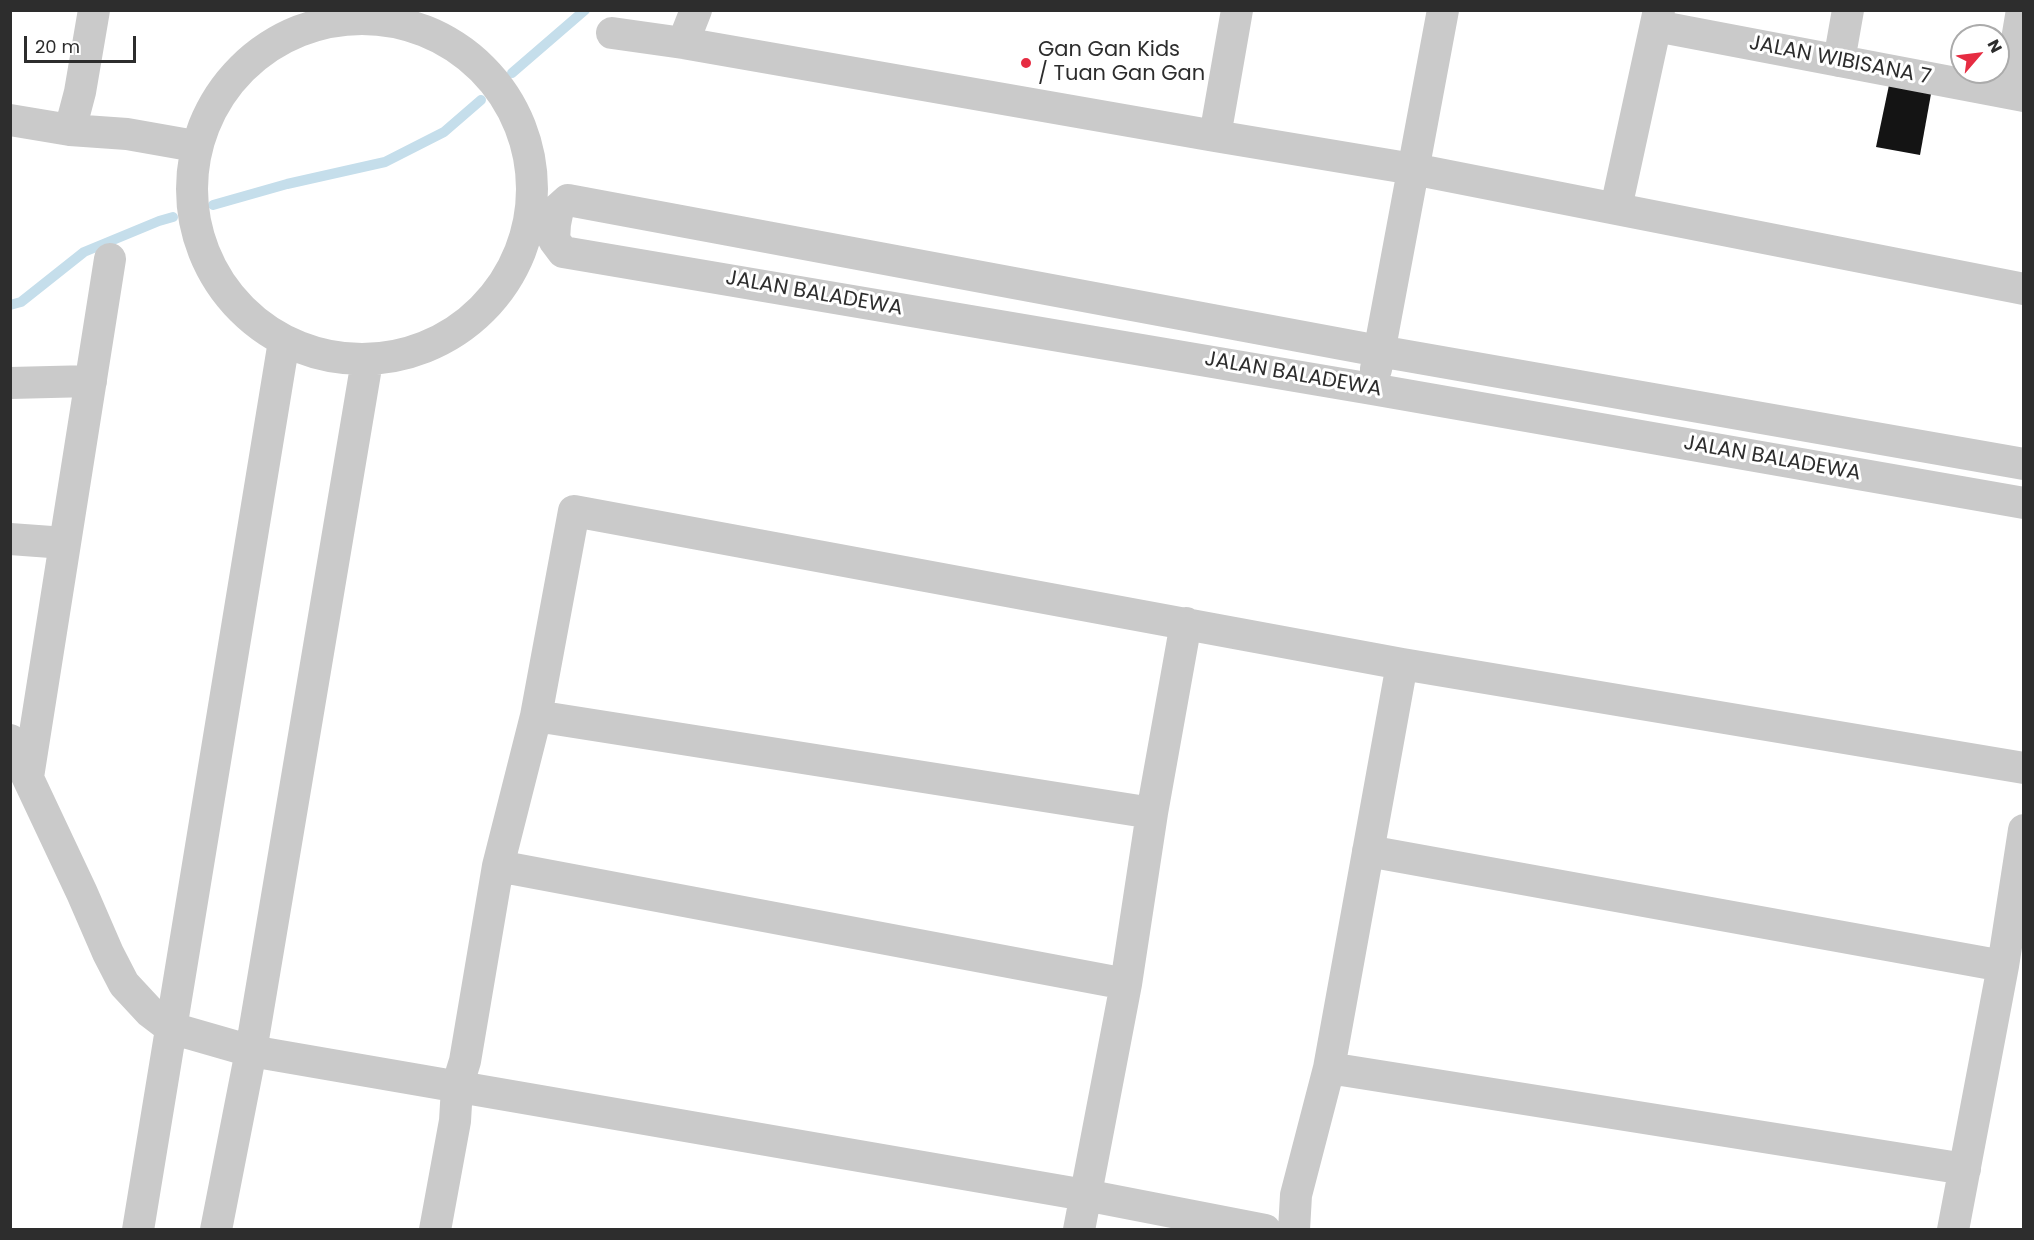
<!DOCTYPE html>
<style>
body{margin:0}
#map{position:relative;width:2034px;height:1240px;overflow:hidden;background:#fff;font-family:Poppins,sans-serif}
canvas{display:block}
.frame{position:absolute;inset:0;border:12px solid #2d2d2d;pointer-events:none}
.north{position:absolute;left:1950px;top:24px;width:60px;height:60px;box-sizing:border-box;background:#fff;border:2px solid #ababab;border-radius:50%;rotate:62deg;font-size:16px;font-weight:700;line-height:24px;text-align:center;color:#2d2d2d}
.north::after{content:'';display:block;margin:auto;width:21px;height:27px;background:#e62c42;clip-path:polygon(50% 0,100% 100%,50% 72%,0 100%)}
.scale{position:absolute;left:24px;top:36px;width:112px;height:27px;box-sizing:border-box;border:3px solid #2d2d2d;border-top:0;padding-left:8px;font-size:18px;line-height:21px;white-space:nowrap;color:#2d2d2d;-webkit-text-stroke:4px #fff;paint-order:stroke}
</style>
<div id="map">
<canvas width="2034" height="1240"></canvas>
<div class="frame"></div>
<div class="north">N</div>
<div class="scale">20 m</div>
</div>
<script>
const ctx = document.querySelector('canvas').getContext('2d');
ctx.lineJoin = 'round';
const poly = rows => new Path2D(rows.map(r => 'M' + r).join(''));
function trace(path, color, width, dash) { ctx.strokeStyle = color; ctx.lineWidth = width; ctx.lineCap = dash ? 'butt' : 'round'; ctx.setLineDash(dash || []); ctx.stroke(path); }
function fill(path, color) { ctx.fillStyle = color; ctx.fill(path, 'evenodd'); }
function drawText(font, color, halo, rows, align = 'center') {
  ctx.font = font + ' Poppins,sans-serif'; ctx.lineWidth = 6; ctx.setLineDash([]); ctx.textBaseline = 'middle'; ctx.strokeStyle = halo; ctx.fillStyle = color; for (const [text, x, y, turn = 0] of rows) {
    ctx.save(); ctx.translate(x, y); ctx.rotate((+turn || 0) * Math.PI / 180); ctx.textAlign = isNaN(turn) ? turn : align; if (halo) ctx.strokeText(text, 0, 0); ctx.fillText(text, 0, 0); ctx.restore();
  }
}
trace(poly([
 [512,73,585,10],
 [213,205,287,184,385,162,444,132,481,100],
 [10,305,21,302,84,252,159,221,173,217]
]), '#c5deeb', 10);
fill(poly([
 [1889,85,1931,94,1920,155,1876,147]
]), '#141414');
trace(poly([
 '192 189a170 170 0 1 1 340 0a170 170 0 1 1-340 0Z',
 [1656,26,2024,96],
 [612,33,683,43,1215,136,1413,169,2024,289],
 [683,43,696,10],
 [1839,61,1848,10],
 [2008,93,2022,10],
 [10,120,70,130,127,134,195,146],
 [70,130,80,92,94,10],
 [1215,136,1237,10],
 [1616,208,1659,10],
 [1376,369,1443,10],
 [10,383,91,381],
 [2024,464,1379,351,568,200,558,209,555,224,554,240,563,252,1372,389,2024,503],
 [10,539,65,543],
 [536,716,1152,813],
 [10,740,82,893,108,953,124,984,150,1012,171,1028,251,1051,1085,1195,1265,1230],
 [28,777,110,259],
 [1368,851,2003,966],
 [498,866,1126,984],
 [1329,1068,1965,1169],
 [138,1230,284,341],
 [216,1230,251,1051,367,361],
 [435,1230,455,1121,457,1087,465,1061,498,866,536,716,574,511,1402,664,2024,768],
 [1079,1230,1126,984,1152,813,1186,623],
 [1294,1230,1296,1195,1329,1068,1402,664],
 [1953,1230,2003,966,2024,830]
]), '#cacaca', 32);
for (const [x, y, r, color] of [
 [1026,63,6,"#e62c42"]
]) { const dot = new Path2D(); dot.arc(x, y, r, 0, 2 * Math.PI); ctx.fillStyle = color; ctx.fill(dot); trace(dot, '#fff', 2); }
drawText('21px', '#2d2d2d', '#fff', [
 ["Gan Gan Kids",1038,51],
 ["/ Tuan Gan Gan",1038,75]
], 'left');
drawText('21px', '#2d2d2d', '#fff', [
 ["JALAN WIBISANA 7",1840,61,11],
 ["JALAN BALADEWA",814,294,10],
 ["JALAN BALADEWA",1293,375,10],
 ["JALAN BALADEWA",1772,459,10]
]);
</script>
